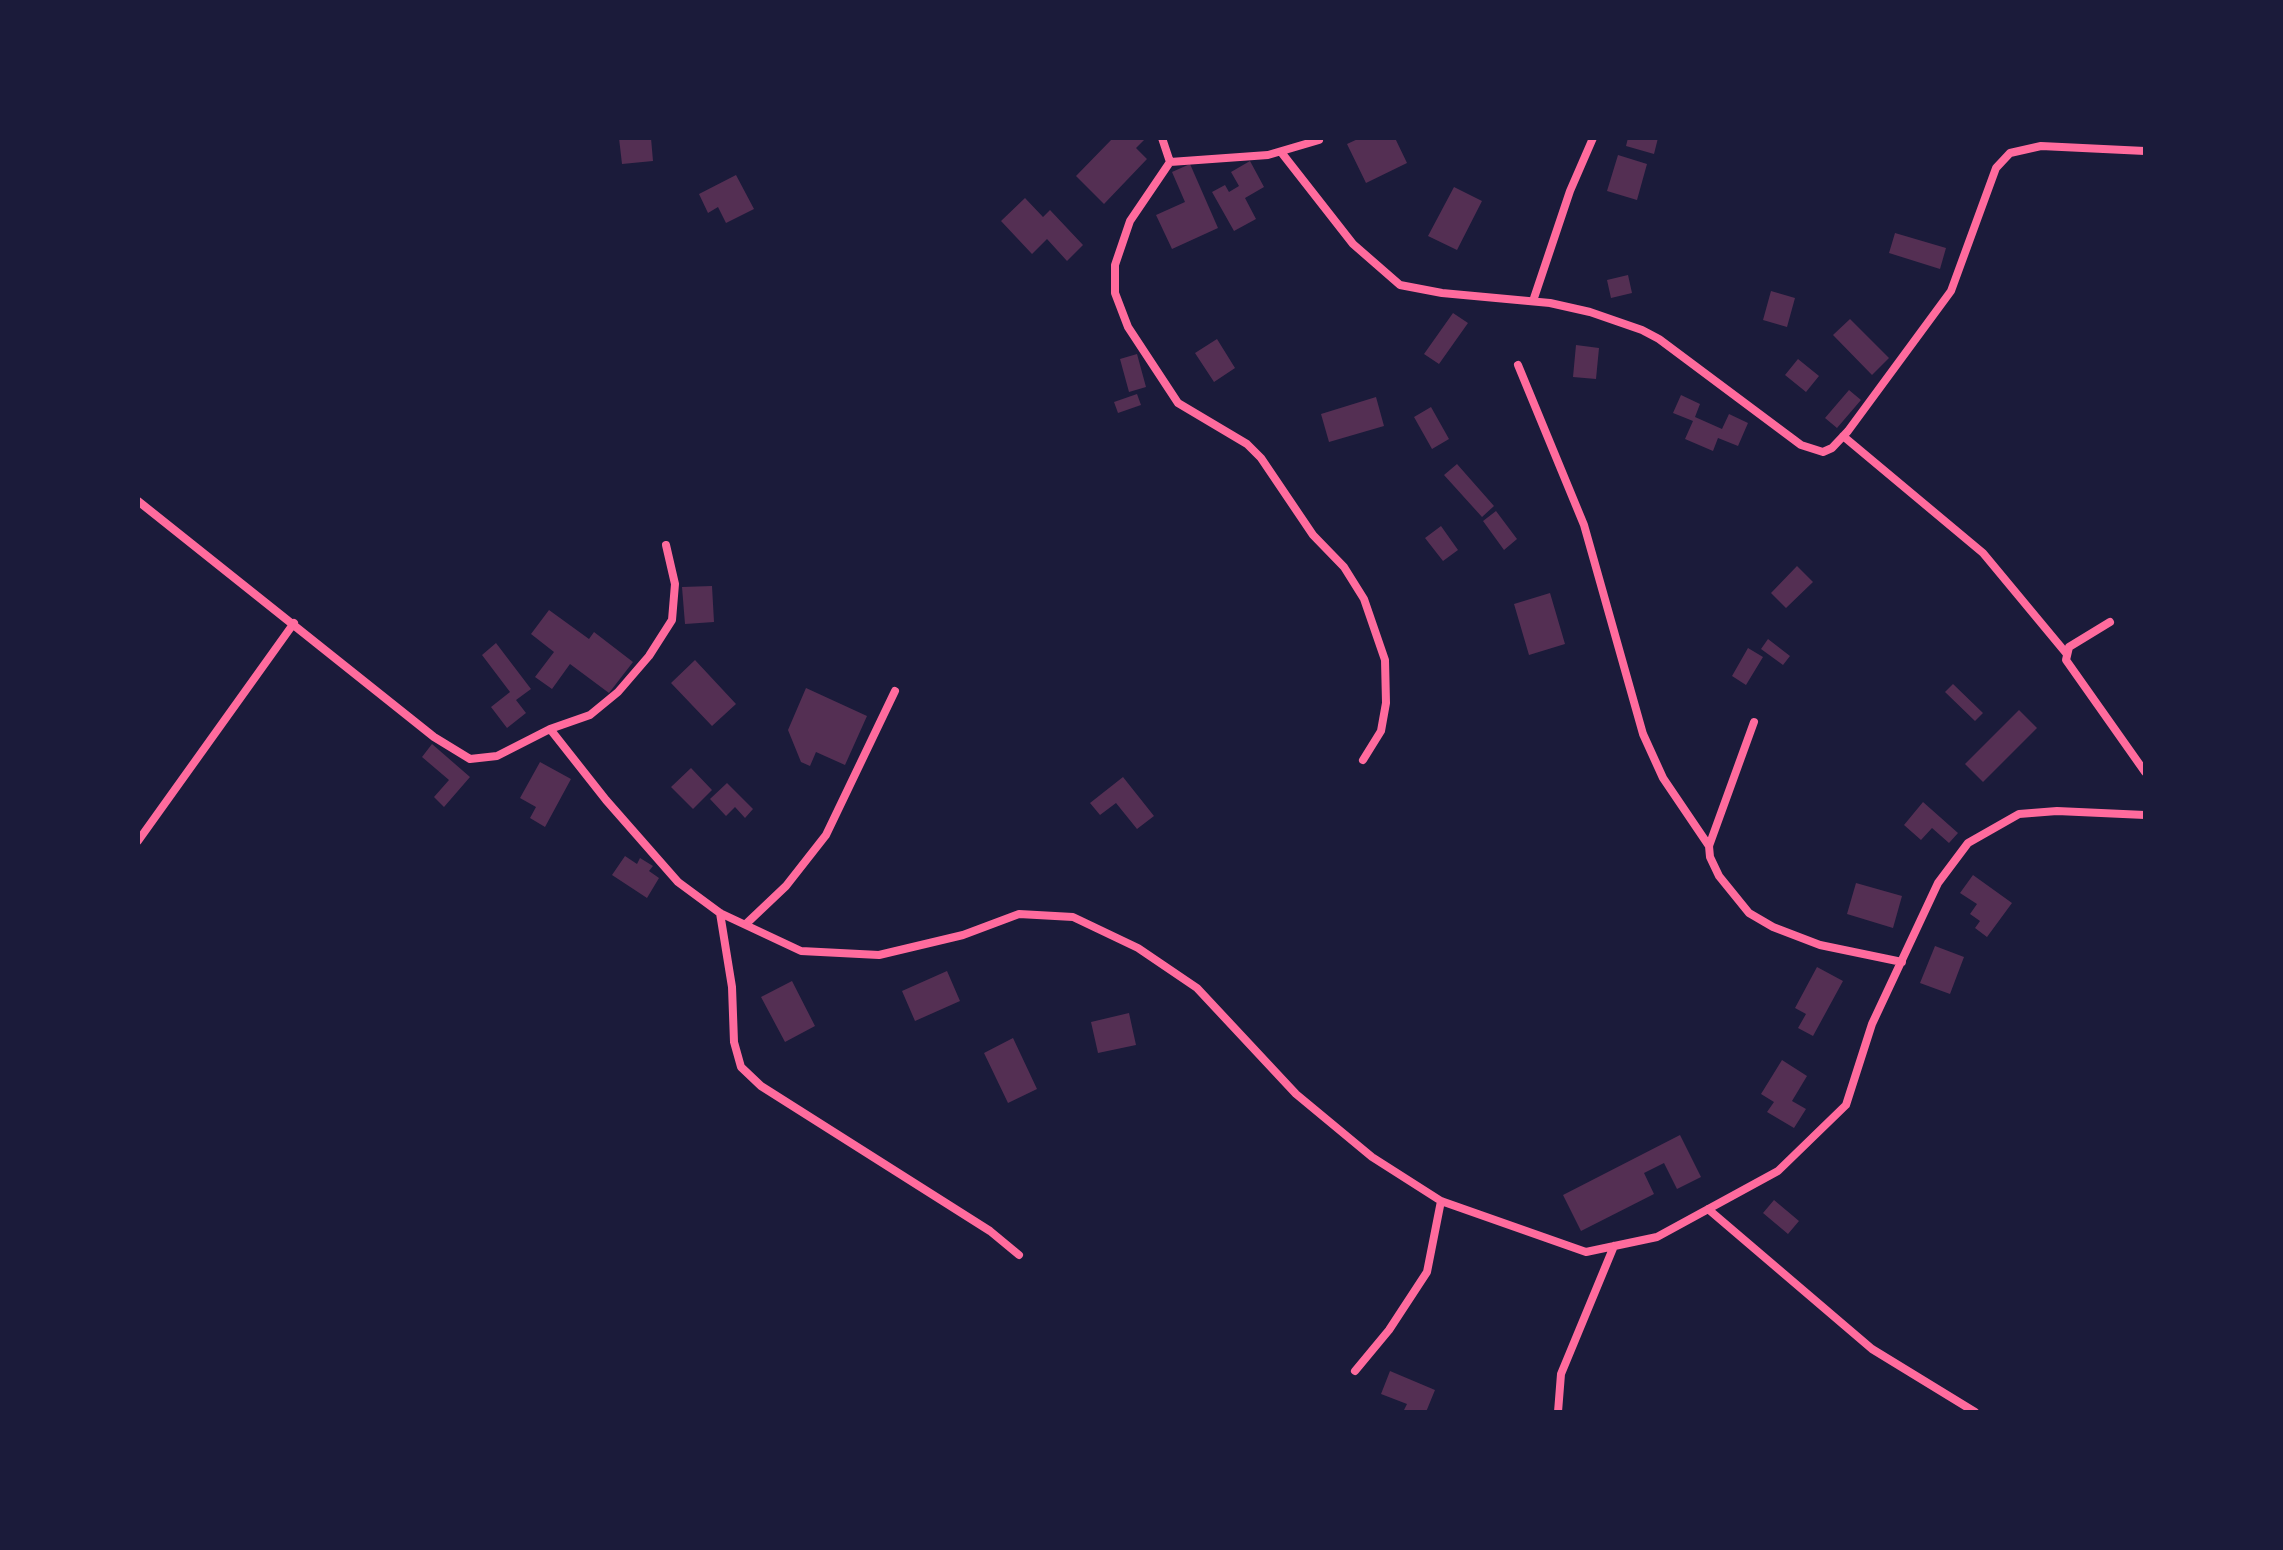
<!DOCTYPE html>
<style>
body{margin:0}
#map{position:relative;width:2283px;height:1550px;overflow:hidden;background:#1b1b3a;font-family:Arial,sans-serif}
canvas{display:block}
.frame{position:absolute;inset:0;border:140px solid #1b1b3a;pointer-events:none}
</style>
<div id="map">
<canvas width="2283" height="1550"></canvas>
<div class="frame"></div>
</div>
<script>
const ctx = document.querySelector('canvas').getContext('2d');
ctx.lineJoin = 'round';
function fill(path, color) { ctx.fillStyle = color; ctx.fill(path, 'evenodd'); }
const poly = rows => new Path2D(rows.map(r => 'M' + r).join(''));
function trace(path, color, width, dash) { ctx.strokeStyle = color; ctx.lineWidth = width; ctx.lineCap = dash ? 'butt' : 'round'; ctx.setLineDash(dash || []); ctx.stroke(path); }
fill(poly([
 [619,138,651,138,653,161,622,164],
 [1113,138,1146,138,1136,148,1147,159,1104,204,1076,176],
 [1360,138,1395,138,1407,163,1366,183,1347,144],
 [1628,138,1658,138,1654,154,1626,146],
 [1618,155,1647,164,1637,200,1607,191],
 [1250,161,1264,187,1245,198,1256,219,1234,231,1212,192,1225,185,1229,192,1239,186,1231,172],
 [1190,164,1218,228,1172,249,1156,215,1185,202,1172,172],
 [736,175,754,209,726,223,718,207,708,213,699,194],
 [1454,187,1482,201,1457,250,1428,236],
 [1025,198,1043,217,1050,210,1083,245,1067,261,1047,239,1032,254,1001,221],
 [1895,233,1946,248,1940,269,1889,253],
 [1628,275,1632,293,1611,298,1607,280],
 [1771,291,1795,298,1787,327,1763,320],
 [1453,313,1468,323,1439,364,1424,354],
 [1850,319,1889,358,1872,375,1833,335],
 [1217,339,1235,368,1214,382,1195,353],
 [1576,345,1599,348,1596,379,1573,377],
 [1137,354,1146,387,1129,392,1120,359],
 [1798,359,1819,376,1806,392,1785,375],
 [1849,390,1861,400,1837,428,1825,418],
 [1137,394,1141,405,1118,413,1114,402],
 [1681,395,1700,404,1695,417,1722,429,1729,414,1748,423,1738,446,1718,438,1713,451,1685,439,1693,421,1673,413],
 [1376,397,1384,426,1329,442,1321,414],
 [1431,407,1449,439,1432,449,1414,417],
 [1457,464,1494,506,1482,517,1444,475],
 [1496,511,1517,539,1504,550,1483,521],
 [1441,526,1458,550,1443,561,1425,538],
 [1797,566,1813,582,1786,608,1771,593],
 [712,586,714,622,685,624,682,587],
 [1550,593,1565,644,1529,655,1514,604],
 [549,610,589,639,594,632,633,662,609,693,570,664,552,689,535,677,554,652,531,634],
 [1768,639,1790,656,1783,665,1761,649],
 [496,643,531,689,516,700,526,713,507,728,491,707,510,692,482,655],
 [1748,648,1763,657,1746,685,1732,676],
 [695,660,736,704,712,726,671,683],
 [1953,684,1983,713,1975,721,1945,692],
 [806,688,867,716,845,765,816,752,810,766,801,762,788,730],
 [2019,710,2037,728,1983,782,1965,764],
 [432,744,470,777,444,807,434,797,449,780,422,757],
 [540,762,571,779,545,827,530,818,536,807,520,798],
 [691,768,712,790,693,809,671,787],
 [1123,777,1154,816,1137,829,1116,803,1100,815,1090,803],
 [727,783,753,809,745,818,735,807,726,816,710,799],
 [1923,802,1958,833,1949,843,1932,828,1921,840,1904,825],
 [625,856,637,864,640,858,653,866,649,871,659,878,647,898,612,875],
 [1973,875,2012,903,1987,937,1975,928,1980,921,1970,914,1977,904,1960,893],
 [1856,883,1902,896,1893,928,1847,914],
 [1935,946,1964,957,1950,994,1920,983],
 [1817,967,1843,981,1813,1036,1798,1028,1806,1014,1795,1008],
 [947,971,960,1001,915,1021,902,991],
 [792,981,815,1026,785,1042,761,997],
 [1129,1013,1136,1045,1098,1053,1091,1022],
 [1013,1038,1037,1089,1008,1103,984,1053],
 [1782,1060,1807,1076,1792,1101,1806,1109,1794,1128,1767,1112,1774,1102,1761,1094],
 [1680,1135,1701,1177,1677,1189,1664,1163,1644,1173,1654,1194,1581,1231,1563,1195],
 [1774,1200,1799,1221,1788,1234,1763,1213],
 [1390,1371,1435,1390,1426,1412,1403,1412,1407,1404,1381,1394]
]), '#542f53');
trace(poly([
 [1162,138,1170,162,1130,221,1115,265,1115,293,1128,327,1178,403,1247,444,1261,458,1313,535,1344,567,1364,599,1385,660,1386,703,1381,731,1363,760],
 [1281,152,1353,244,1400,285,1442,293,1550,303,1590,312,1642,330,1659,339,1801,445,1823,452,1832,448,1848,431,1951,291,1996,168,2010,153,2041,146,2145,151],
 [1170,162,1268,155,1319,140],
 [1533,301,1570,191,1593,138],
 [1518,365,1584,525,1643,734,1663,778,1709,846],
 [1843,436,1983,553,2066,653],
 [138,501,434,737,470,759,497,756,550,729,606,800,678,882,720,913,801,951,879,955,963,935,1019,914,1073,917,1138,948,1197,988,1296,1094,1372,1157,1441,1201,1586,1252,1657,1237,1778,1171,1846,1105,1872,1024,1938,883,1968,843,2019,814,2057,811,2145,815],
 [2110,622,2069,647,2066,660,2145,772],
 [1754,722,1709,846,1710,857,1719,876,1749,913,1773,927,1820,945,1902,962],
 [550,729,590,715,618,692,649,656,672,620,675,584,666,545],
 [138,841,294,623],
 [720,913,732,987,734,1042,741,1067,761,1086,990,1231,1019,1255],
 [747,923,786,886,826,835,895,691],
 [1708,1209,1872,1349,1975,1412],
 [1355,1371,1389,1330,1427,1272,1441,1201],
 [1558,1412,1561,1374,1614,1246]
]), '#ff6b9d', 8);
</script>
